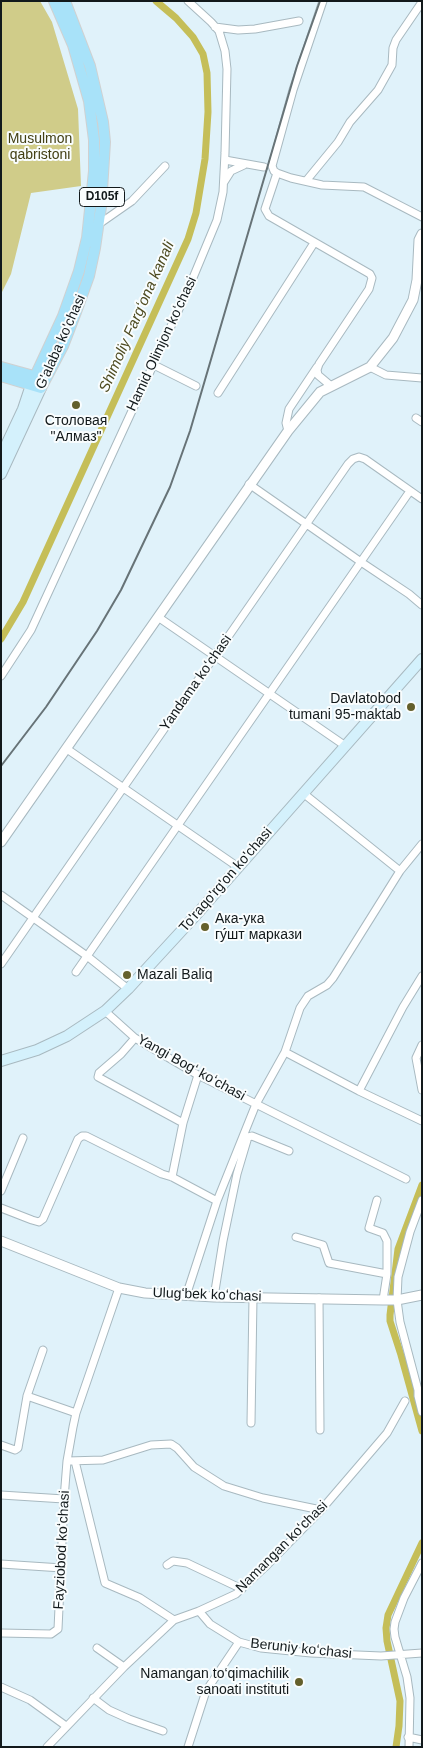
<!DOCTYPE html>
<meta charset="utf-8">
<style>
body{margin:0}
#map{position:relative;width:423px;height:1748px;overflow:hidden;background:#e0f2fa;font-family:Helvetica,sans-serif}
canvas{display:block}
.frame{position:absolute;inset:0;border:2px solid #12191b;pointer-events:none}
</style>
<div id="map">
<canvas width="423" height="1748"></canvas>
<div class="frame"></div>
</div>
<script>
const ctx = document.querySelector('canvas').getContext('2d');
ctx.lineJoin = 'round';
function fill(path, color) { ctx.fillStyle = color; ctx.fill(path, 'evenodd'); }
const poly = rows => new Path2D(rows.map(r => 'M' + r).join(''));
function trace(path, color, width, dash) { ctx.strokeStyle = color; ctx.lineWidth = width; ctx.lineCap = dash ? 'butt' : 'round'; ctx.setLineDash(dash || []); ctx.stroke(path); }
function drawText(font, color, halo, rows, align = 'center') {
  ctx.font = font + ' Helvetica,sans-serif'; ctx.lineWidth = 4; ctx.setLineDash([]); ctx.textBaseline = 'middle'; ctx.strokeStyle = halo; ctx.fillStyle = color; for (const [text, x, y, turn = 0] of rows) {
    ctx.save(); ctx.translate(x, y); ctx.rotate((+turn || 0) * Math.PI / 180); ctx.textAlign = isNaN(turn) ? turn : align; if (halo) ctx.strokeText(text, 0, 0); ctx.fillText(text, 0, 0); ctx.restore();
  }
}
fill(poly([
 [1,1,40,1,52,22,78,109,81,186,31,193,11,274,1,294]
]), '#d0cc89');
trace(poly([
 [1,639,23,602,188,239,196,213,205,159,208,112,207,73,203,54,193,37,176,18,156,1],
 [422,1185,398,1249,390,1315,390,1321,401,1355,422,1431],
 [396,1747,399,1726,400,1701,387,1641,386,1628,388,1615,422,1543]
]), '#c5be58', 7);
const minor = poly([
 [215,27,238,30,255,29,299,21],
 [225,160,264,167],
 [277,173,274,171,272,166,293,90,323,1],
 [306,181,338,142,350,122,378,90,392,65,393,48,396,40,422,2],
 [224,182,231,171,244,165],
 [99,224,132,201,165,166],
 [152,364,196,386],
 [370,367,386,375,422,378],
 [331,386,318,375,317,370,319,364,369,289,372,278,370,274,269,216,265,209,277,173,291,178,322,185,364,187,422,217],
 [218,393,314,243],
 [416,418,422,422],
 [288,431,286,423,289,409,317,367],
 [249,484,361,562,409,594,422,605],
 [158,617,344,745],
 [1,676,31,630,190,285,217,220,223,192,225,153,227,69,225,51,219,31,211,22,188,1],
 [67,749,238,867],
 [303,793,400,871],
 [1,895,87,956,128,989],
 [1,964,348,464,353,459,359,457,365,459,422,499],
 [76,972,410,491],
 [105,1011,135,1038,198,1075,406,1179],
 [135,1038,121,1054,99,1073,98,1077,183,1123],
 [422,1045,416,1058,422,1090],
 [285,1052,359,1091,422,1121],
 [359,1091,403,1007,422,976],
 [172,1177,183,1123,198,1075],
 [1,1191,23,1138],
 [377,1200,369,1228,383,1233,387,1241,387,1274,383,1300],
 [422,1200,410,1232,398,1277,397,1300,400,1322,418,1390,418,1396,422,1412],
 [1,1208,32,1220,39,1222,43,1219,78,1139,82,1136,86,1136,162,1174,172,1177,217,1201],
 [296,1237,323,1245,329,1263,387,1274],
 [186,1296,217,1201,256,1104,285,1052,300,1008,308,996,327,985,333,978,400,871,422,844],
 [214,1297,223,1241,237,1174,248,1137,252,1136,289,1151],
 [319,1298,320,1430],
 [27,1396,76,1413],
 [251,1423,253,1298],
 [1,1445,15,1450,18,1448,27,1396,43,1350],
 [67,1461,103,1460,151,1445,171,1444,177,1448,194,1467,224,1486,263,1498,321,1510],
 [75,1461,105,1583,140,1598,174,1620],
 [1,1495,64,1499],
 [1,1564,62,1568],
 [167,1565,173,1561,187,1563,242,1589],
 [199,1611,210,1624,239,1642],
 [1,1633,51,1634,58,1629,64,1499,67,1461,73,1427,76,1413,119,1288],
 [97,1648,124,1667],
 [1,1687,30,1700,66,1726],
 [93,1698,109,1710,129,1719,163,1731],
 [408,1737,422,1740],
 [47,1747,124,1667,174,1620,199,1611,236,1594,265,1567,321,1510,387,1433,405,1401],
 [188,1747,206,1691,239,1642,261,1648,311,1653,381,1656,422,1653],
 [409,1747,410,1698,407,1677,395,1637,394,1629,395,1622,404,1598,422,1563]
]);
const tertiary = poly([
 [1,842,288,431,320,392,370,367,393,338,413,300,417,280,419,240,422,234],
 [1,1241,119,1288,145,1293,214,1297,383,1300,397,1300,422,1295]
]);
const secondary = poly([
 [1,456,23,409,31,385],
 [1,474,41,388],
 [1,1061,37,1050,67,1036,105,1011,128,989,196,915,422,659]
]);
const primary = poly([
 [1,367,41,378],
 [1,376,41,388,63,346,76,312,89,276,95,248,101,207,105,142,103,122,90,66,65,1],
 [31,385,63,316,79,271,87,238,94,171,94,140,89,101,73,45,54,1]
]);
trace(minor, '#a8b9c0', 9);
trace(tertiary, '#a8b9c0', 11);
trace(secondary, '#a8b9c0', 12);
trace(primary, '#d0d1d1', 12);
trace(minor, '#fff', 7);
trace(tertiary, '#fff', 9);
trace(secondary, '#d4f1fc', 10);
trace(primary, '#a8e2f9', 10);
trace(poly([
 [1,766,46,707,97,631,121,590,170,487,190,431,297,66,320,1]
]), '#677377', 2);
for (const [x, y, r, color] of [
 [76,405,5,"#64602c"],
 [411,707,5,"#64602c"],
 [205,927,5,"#64602c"],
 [127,975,5,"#64602c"],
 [299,1682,5,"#64602c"]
]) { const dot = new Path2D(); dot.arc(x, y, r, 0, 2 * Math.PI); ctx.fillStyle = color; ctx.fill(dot); trace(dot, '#f9fdfe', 2); }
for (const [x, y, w] of [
 [102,197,45]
]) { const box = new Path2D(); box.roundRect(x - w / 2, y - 9.5, w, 19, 4); ctx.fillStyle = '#f9fdfe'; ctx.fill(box); trace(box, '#12191b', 1); }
drawText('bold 12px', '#12191b', null, [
 ["D105f",102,197]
]);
drawText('14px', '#434015', '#f9fdfe', [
 ["Musulmon",40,139],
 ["qabristoni",40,155]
]);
drawText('14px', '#12191b', '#f9fdfe', [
 ["G'alaba ko'chasi",61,342,-66],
 ["Hamid Olimjon koʻchasi",162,344,-65],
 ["Yandama koʻchasi",196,683,-55],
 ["To'raqo'rg'on ko'chasi",226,880,-49],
 ["Yangi Bogʻ koʻchasi",191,1068,29],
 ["Ulugʻbek koʻchasi",207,1295,2],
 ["Namangan koʻchasi",282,1547,-45],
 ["Fayziobod koʻchasi",62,1550,-87],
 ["Beruniy koʻchasi",301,1649,6]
]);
drawText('14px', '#12191b', '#f9fdfe', [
 ["Столовая",76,421,"center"],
 ["\"Алмаз\"",76,437,"center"],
 ["Davlatobod",401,699],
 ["tumani 95-maktab",401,715],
 ["Ака-ука",215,919,"left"],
 ["гу́шт маркази",215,935,"left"],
 ["Mazali Baliq",137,975,"left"],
 ["Namangan to‘qimachilik",289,1674],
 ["sanoati instituti",289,1690]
], 'right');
drawText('italic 15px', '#4f4c22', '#f9fdfe', [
 ["Shimoliy Fargʻona kanali",137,317,-66]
]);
</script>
